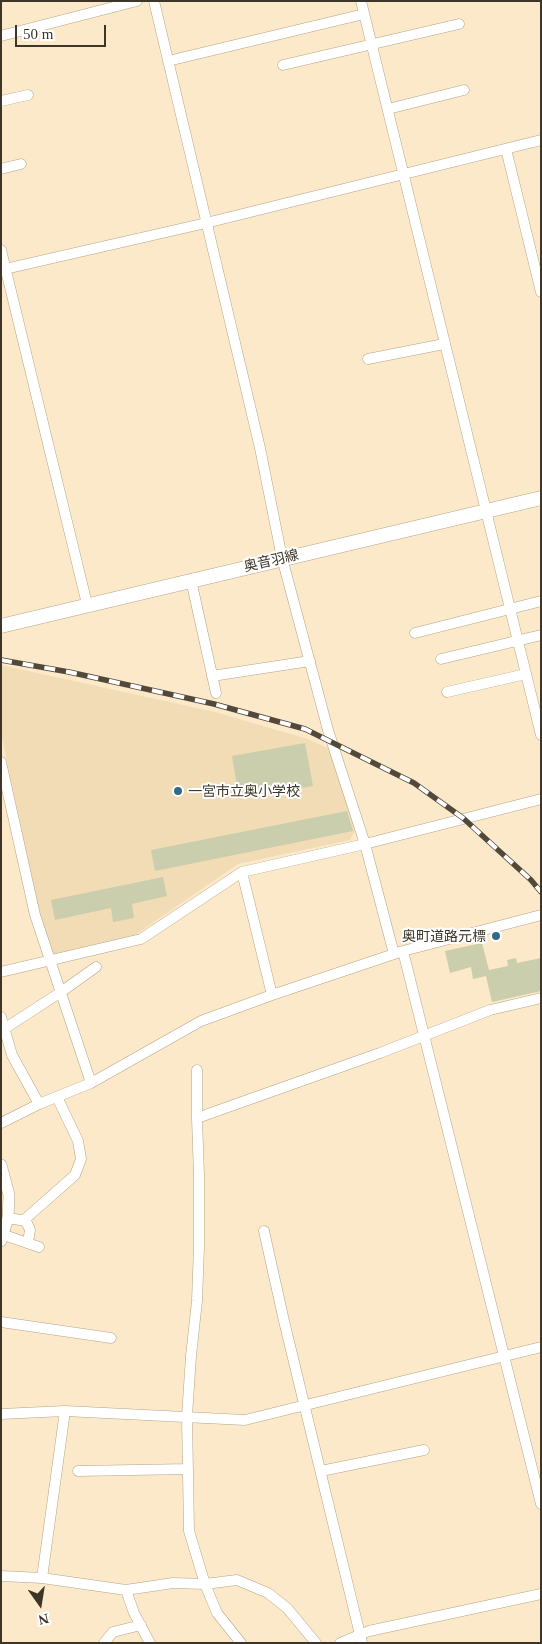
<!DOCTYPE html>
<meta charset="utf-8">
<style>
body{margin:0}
#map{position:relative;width:542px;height:1644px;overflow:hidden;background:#fbe9c9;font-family:Georgia,serif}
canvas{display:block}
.frame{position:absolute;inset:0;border:2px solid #3c3528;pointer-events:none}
.north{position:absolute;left:15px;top:1579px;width:50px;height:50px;-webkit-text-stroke:4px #fff;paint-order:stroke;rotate:167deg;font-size:14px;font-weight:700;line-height:20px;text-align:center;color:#3c3528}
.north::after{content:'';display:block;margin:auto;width:18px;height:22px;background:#3c3528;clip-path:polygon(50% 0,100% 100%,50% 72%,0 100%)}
.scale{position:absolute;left:15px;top:25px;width:91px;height:22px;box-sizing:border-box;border:2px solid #3c3528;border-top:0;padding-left:6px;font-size:15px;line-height:18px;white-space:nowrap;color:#3c3528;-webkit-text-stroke:4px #fff;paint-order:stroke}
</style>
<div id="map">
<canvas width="542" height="1644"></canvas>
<div class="frame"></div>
<div class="north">N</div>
<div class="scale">50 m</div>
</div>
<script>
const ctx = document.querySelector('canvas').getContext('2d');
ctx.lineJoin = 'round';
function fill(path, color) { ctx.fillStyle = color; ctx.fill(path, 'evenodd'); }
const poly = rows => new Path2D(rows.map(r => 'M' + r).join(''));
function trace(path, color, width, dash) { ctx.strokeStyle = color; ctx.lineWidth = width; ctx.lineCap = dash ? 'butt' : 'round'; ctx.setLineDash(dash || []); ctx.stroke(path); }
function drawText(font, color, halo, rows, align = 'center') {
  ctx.font = font + ' Georgia,"Noto Sans JP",serif'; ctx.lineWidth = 4; ctx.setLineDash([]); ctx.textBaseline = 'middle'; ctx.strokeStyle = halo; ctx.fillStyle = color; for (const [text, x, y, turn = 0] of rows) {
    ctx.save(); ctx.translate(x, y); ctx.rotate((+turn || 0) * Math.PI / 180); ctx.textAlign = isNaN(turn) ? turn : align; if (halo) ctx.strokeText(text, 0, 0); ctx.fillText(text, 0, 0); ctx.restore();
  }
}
fill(poly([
 [1,665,215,712,308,739,332,750,355,831,350,840,238,864,132,937,52,955,38,905,1,733]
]), '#f2dcb5');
fill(poly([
 [305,743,313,786,239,799,232,756],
 [347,811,353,831,155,871,151,850],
 [163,877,167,896,132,904,134,918,113,922,111,908,55,920,51,900],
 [482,943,489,970,508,966,507,960,516,958,517,963,541,958,541,991,492,1002,486,976,473,979,471,967,450,973,445,951]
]), '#cbceac');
const minor = poly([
 [154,1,260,448,282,558,328,730,365,844,394,954],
 [361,1,541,735],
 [1,36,137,1],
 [168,61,364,14],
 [283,65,459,24],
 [1,101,28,95],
 [388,109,464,90],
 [506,149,541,292],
 [1,169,21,164],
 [1,250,87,604],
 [1,270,206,223,541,140],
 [368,359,444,344],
 [191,580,216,693],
 [415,633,541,601],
 [441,659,541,635],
 [212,676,310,661],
 [447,692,526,674],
 [1,762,35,915,91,1083],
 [242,872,272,995],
 [403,951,541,1504],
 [1,972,141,939,242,872,365,844,541,799],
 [1,1017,12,1055,39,1104],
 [4,1029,61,992,96,967],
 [197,1070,197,1118,199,1176,199,1246,197,1301,191,1356,187,1416,189,1531,205,1584,217,1613,241,1643],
 [197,1118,380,1053,490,1010,541,998],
 [1,1123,39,1104,91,1083,201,1021,272,995,403,951,541,915],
 [8,1218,26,1221,30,1230,28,1242],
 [24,1220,75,1175,81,1159,78,1141,57,1097],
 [264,1231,284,1321,362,1643],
 [1,1234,39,1247],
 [1,1322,111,1338],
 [1,1414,65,1411,245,1420,541,1347],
 [78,1471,188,1469],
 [321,1471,424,1450],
 [1,1576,42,1578,126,1590,173,1583,205,1584,237,1580,268,1593,287,1608,316,1643],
 [42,1578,65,1411],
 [126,1590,134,1613,150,1643],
 [104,1643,113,1632,141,1625],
 [340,1643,369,1631,541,1594]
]);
const tertiary = poly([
 [1,1165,9,1195,8,1218,1,1241]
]);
const secondary = poly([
 [1,626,541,498]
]);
trace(minor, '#b4a385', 11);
trace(tertiary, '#b4a385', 12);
trace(secondary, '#b4a385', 15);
trace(minor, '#fff', 10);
trace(tertiary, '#fff', 11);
trace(secondary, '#fff', 14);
const rail = poly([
 [1,660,69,672,214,704,305,729,414,783,463,818,531,880,541,892]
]);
trace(rail, '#52493a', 5.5);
trace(rail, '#fff', 4, [11]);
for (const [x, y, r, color] of [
 [178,791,5,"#336a85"],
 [496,936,5,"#336a85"]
]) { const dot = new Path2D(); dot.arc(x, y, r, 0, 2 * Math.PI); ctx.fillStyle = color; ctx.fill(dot); trace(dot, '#fff', 2); }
drawText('14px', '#3c3528', '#fff', [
 ["奥音羽線",271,560,-13]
]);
drawText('14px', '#3c3528', '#fff', [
 ["一宮市立奥小学校",188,791],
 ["奥町道路元標",486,936,"right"]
], 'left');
</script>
